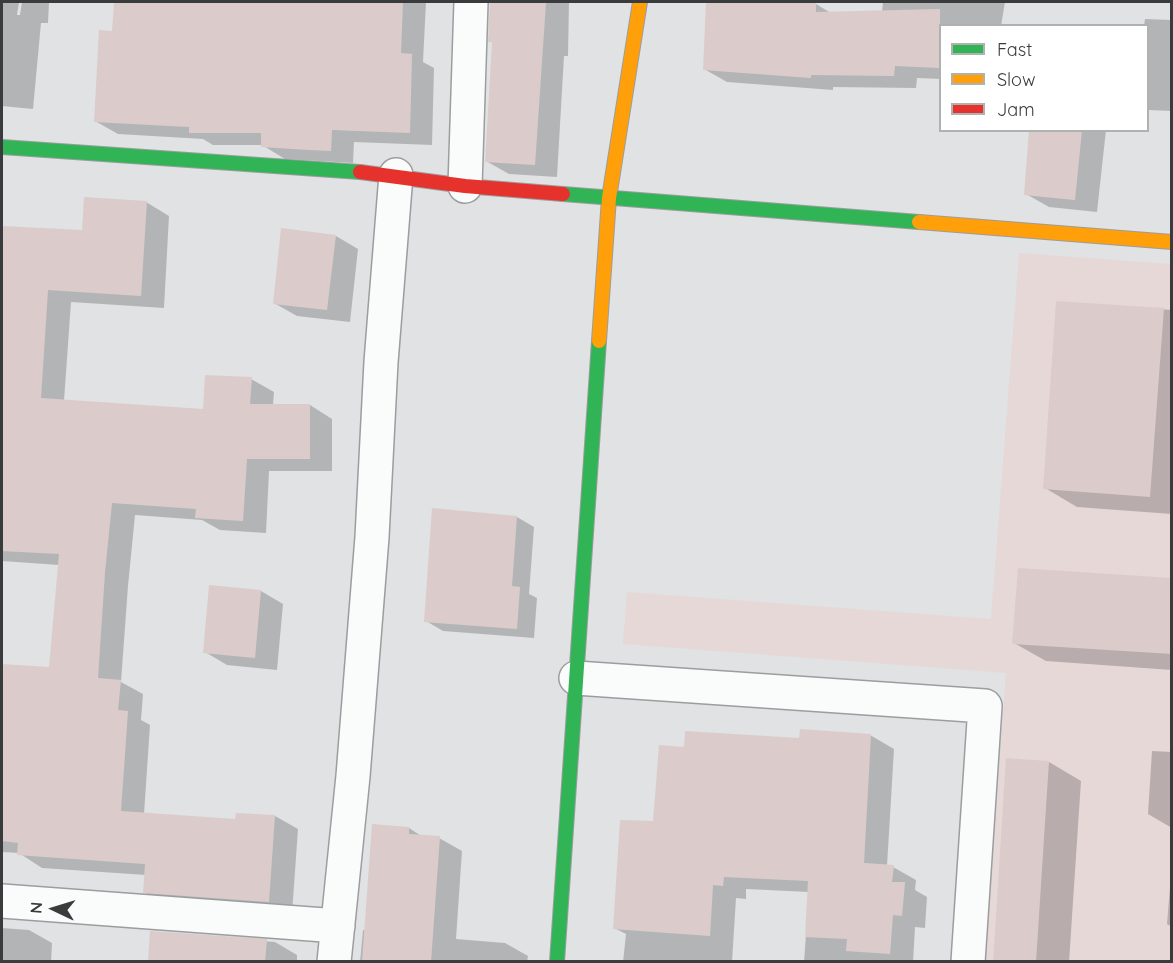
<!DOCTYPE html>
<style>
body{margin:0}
#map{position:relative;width:1173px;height:963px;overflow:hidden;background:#e0e2e4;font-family:Quicksand,sans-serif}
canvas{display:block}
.frame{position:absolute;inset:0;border:3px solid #3a3b3d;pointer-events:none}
.legend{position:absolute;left:939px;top:24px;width:210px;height:108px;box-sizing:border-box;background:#fff;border:2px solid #b0b1b1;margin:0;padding:8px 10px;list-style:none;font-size:18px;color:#3a3b3d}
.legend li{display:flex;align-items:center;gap:12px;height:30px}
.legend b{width:30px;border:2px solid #b0b1b1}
.north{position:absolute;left:24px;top:879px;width:60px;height:60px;-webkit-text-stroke:4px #fff;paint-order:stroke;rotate:274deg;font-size:16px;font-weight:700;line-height:24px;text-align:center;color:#3a3b3d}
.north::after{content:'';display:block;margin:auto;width:21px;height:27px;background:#3a3b3d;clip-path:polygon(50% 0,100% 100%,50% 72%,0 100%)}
</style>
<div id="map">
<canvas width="1173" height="963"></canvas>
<div class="frame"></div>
<ul class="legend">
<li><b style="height:8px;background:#30b455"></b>Fast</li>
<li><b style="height:8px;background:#ff9f0a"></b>Slow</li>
<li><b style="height:8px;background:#e5322d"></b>Jam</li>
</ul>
<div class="north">N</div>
</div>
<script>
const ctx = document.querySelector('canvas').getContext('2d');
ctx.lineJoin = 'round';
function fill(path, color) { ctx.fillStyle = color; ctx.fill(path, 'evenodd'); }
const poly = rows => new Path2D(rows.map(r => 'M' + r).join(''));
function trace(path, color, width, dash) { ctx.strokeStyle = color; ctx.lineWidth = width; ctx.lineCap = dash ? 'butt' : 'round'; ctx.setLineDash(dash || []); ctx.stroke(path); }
fill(poly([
 [1019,253,1171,264,1171,961,985,961,1006,673,623,644,627,592,991,619]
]), '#e6d8d7');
fill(poly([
 [2,2,19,2,17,15,20,15,22,2,49,2,48,23,41,23,33,109,2,106],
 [116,2,426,2,423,62,434,68,432,145,354,142,353,163,285,159,262,145,213,145,203,139,118,134,95,121,114,33],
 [491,2,569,2,568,56,564,56,557,177,509,174,486,161,494,44,490,41],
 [708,2,785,2,816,4,831,13,882,12,883,2,1005,2,1001,26,940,26,940,79,917,78,916,88,833,87,833,90,727,82,704,69],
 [1145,19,1172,20,1172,111,1148,110,1148,26,1144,26],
 [1031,130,1106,130,1097,212,1049,207,1026,194],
 [146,202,169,216,164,308,71,302,64,401,204,410,251,379,274,392,273,405,310,405,332,419,332,471,269,471,266,533,220,530,202,520,135,515,128,586,121,682,143,694,141,720,150,725,144,814,237,821,237,814,275,816,298,829,292,914,167,905,144,892,146,875,42,868,19,853,2,852,2,665,50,669,59,565,2,561,2,227,84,232],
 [336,236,358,249,350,322,297,316,274,303],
 [1058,302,1172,310,1172,514,1077,507,1045,488],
 [517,517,534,527,529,594,537,598,534,638,443,631,426,621],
 [1172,579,1172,670,1046,661,1014,643],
 [261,591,283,604,277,670,227,665,205,652],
 [870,735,894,749,887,866,893,867,916,880,915,890,927,897,925,928,915,927,913,962,804,962,809,892,746,889,746,899,736,898,732,962,623,962,626,934,614,928,686,748],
 [1152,751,1172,752,1172,828,1148,814],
 [1049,762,1081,781,1069,962,994,962],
 [409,828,423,837,439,838,462,851,456,939,505,943,528,956,527,962,360,962,363,930,366,931],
 [1172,862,1172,927,1167,924],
 [2,928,29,930,52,943,51,962,2,962],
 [152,932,275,942,297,955,297,962,149,962]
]), '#0003');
fill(poly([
 [114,2,403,2,401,53,412,54,410,133,332,130,331,151,310,150,261,147,261,133,189,133,189,127,94,122,99,30,112,31],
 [490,2,546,2,535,165,485,162,492,42,488,42],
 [706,2,816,3,816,12,940,9,940,68,895,66,894,76,811,75,811,78,703,70],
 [1029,130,1082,130,1075,200,1024,195],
 [84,197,147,201,141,296,48,290,41,398,203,409,205,375,252,377,250,404,310,404,310,459,247,459,243,521,195,518,196,509,112,503,105,572,98,678,121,680,118,710,128,711,121,811,235,819,236,813,275,815,269,902,143,893,145,864,17,855,18,843,2,841,2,664,49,667,59,554,2,551,2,226,82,230],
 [281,228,336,235,327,310,273,304],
 [1056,301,1164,308,1150,497,1043,489],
 [432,508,517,516,512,586,520,587,517,629,424,622],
 [1018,568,1172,578,1172,654,1012,644],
 [209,585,261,590,255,658,203,653],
 [800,729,871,734,864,863,894,865,892,882,905,882,902,916,893,915,890,954,846,951,847,939,805,937,808,881,724,877,723,886,713,885,710,936,613,929,620,820,653,821,659,745,684,747,685,731,799,738],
 [1006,758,1049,761,1036,962,993,962],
 [372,824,409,827,409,834,440,836,431,962,362,962],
 [150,931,267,939,265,962,148,962]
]), '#dbcccb');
const street = poly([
 [465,186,471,2],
 [576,678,985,706,968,962],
 [2,901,338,926],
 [334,962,353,776,372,537,381,362,396,175]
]);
const fast = poly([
 [2,147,360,172],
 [563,194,919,222],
 [557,962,599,341]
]);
const slow = poly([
 [919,222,1172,242],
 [599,341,609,198,640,2]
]);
const jam = poly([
 [360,172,465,186,563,194]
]);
trace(street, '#9c9d9f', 36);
trace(fast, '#9c9d9f', 16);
trace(slow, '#9c9d9f', 16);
trace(jam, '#9c9d9f', 16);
trace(street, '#fafbfb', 33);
trace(fast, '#30b455', 14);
trace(slow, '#ff9f0a', 14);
trace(jam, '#e5322d', 14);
</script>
